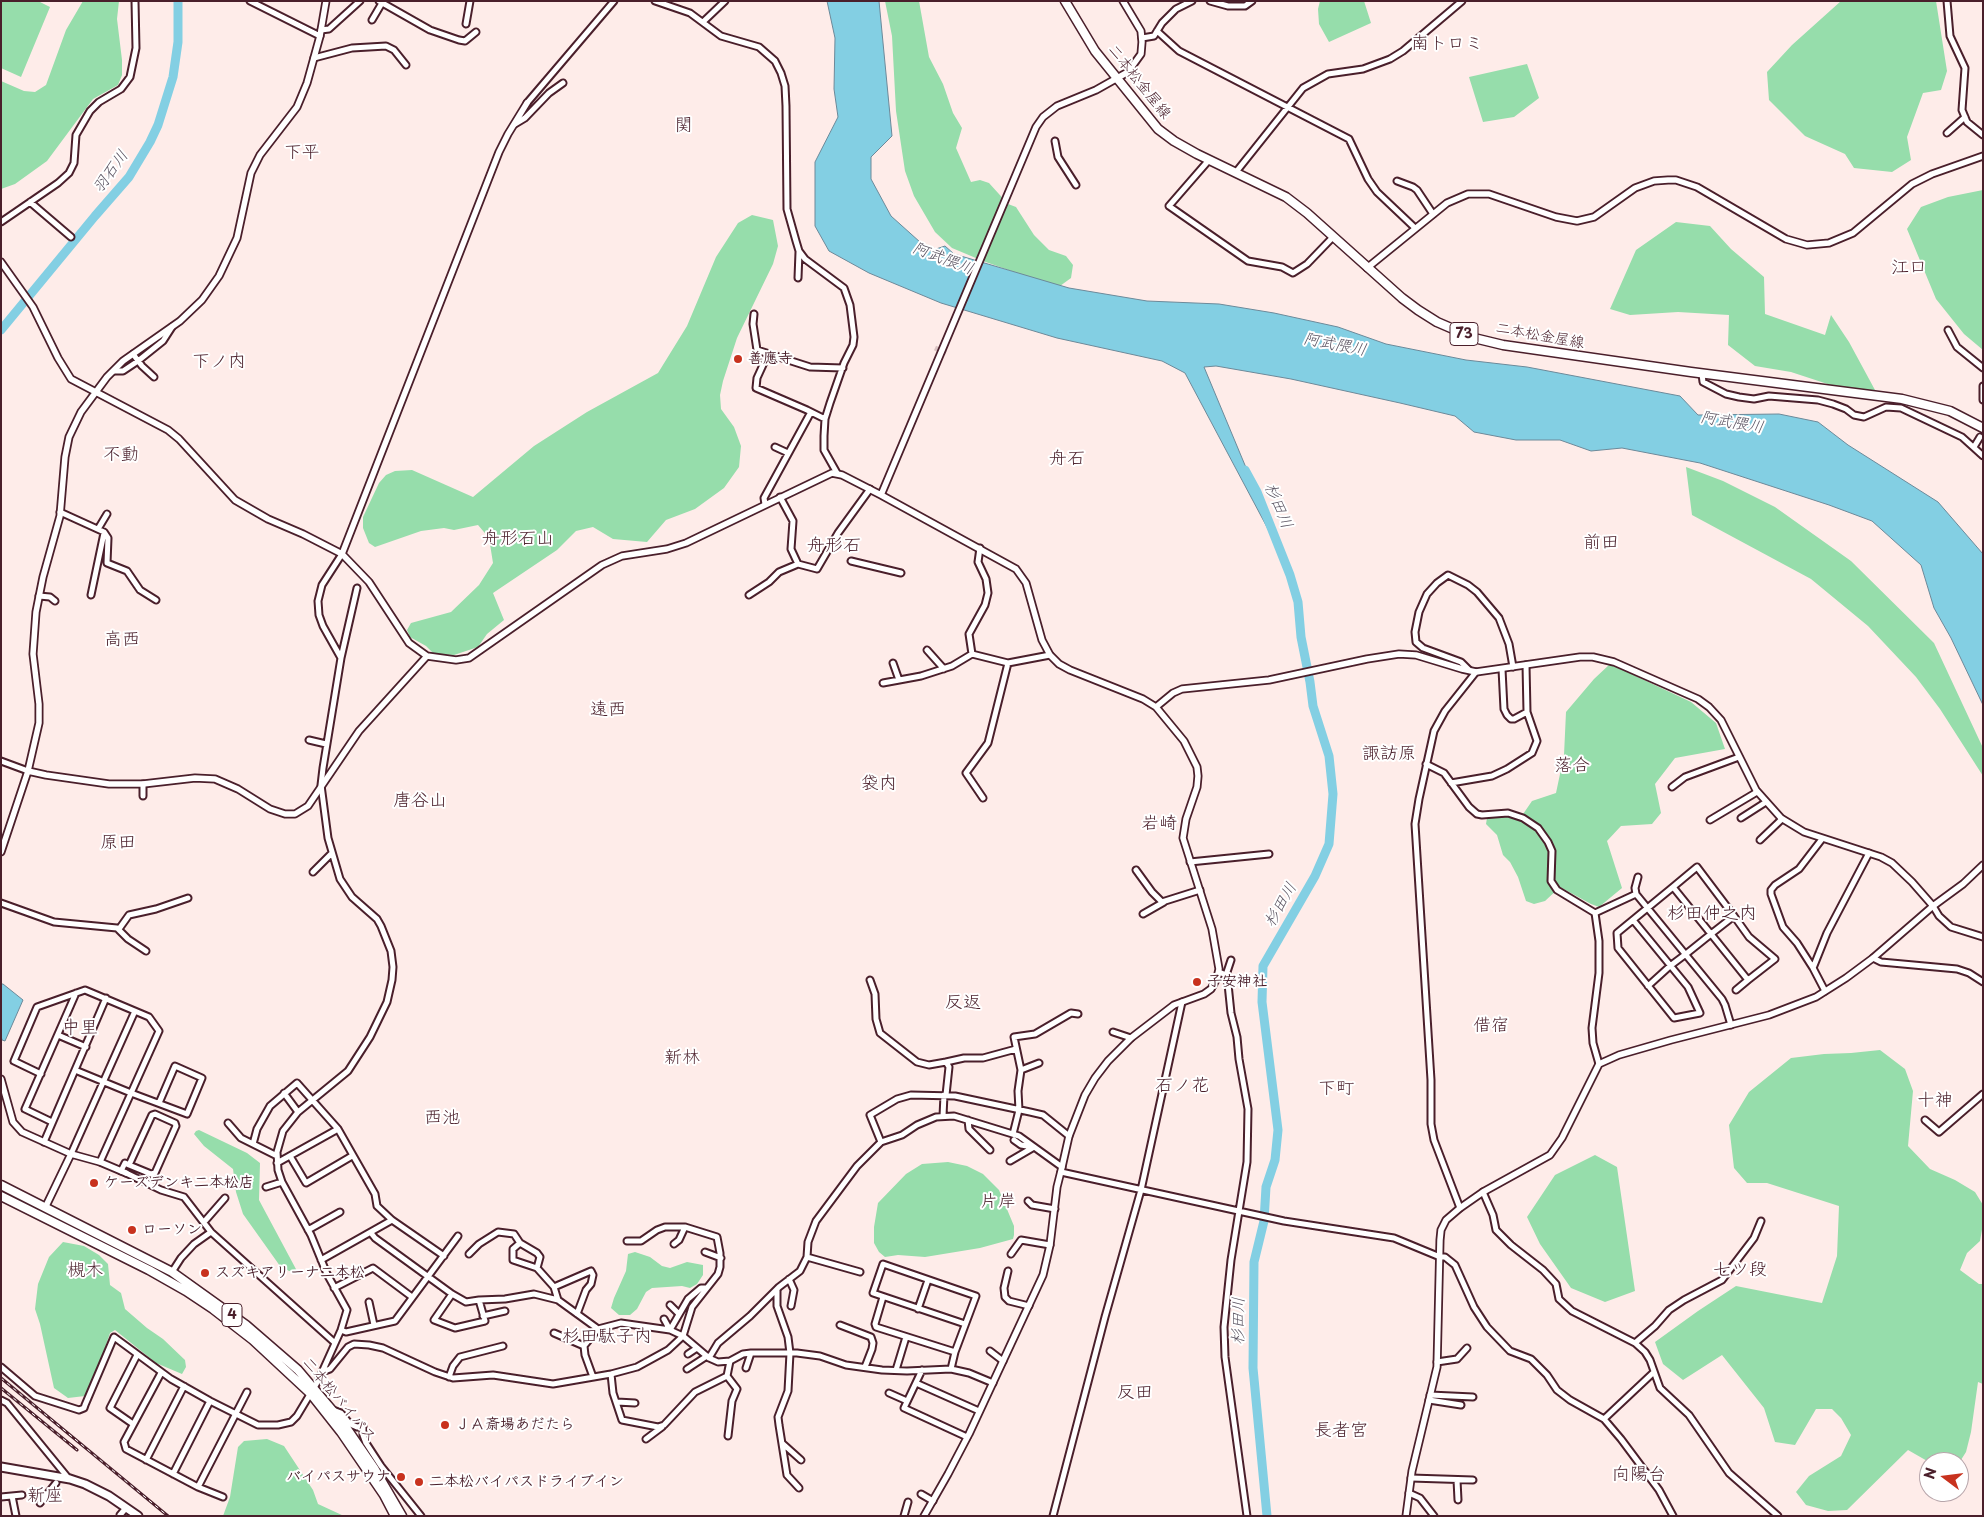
<!DOCTYPE html>
<meta charset="utf-8">
<style>
body{margin:0}
#map{position:relative;width:1984px;height:1517px;overflow:hidden;background:#feece9;font-family:"Playpen Sans",sans-serif}
canvas{display:block}
.frame{position:absolute;inset:0;border:2px solid #4a1f2b;pointer-events:none}
.north{position:absolute;left:1919px;top:1452px;width:50px;height:50px;box-sizing:border-box;background:#fff;border:1px solid #b7a5aa;border-radius:50%;rotate:285deg;font-size:14px;font-weight:700;line-height:20px;text-align:center;color:#4a1f2b}
.north::after{content:'';display:block;margin:auto;width:18px;height:22px;background:#c8321e;clip-path:polygon(50% 0,100% 100%,50% 72%,0 100%)}
</style>
<div id="map">
<canvas width="1984" height="1517"></canvas>
<div class="frame"></div>
<div class="north">N</div>
</div>
<script>
const ctx = document.querySelector('canvas').getContext('2d');
ctx.lineJoin = 'round';
function fill(path, color) { ctx.fillStyle = color; ctx.fill(path, 'evenodd'); }
const poly = rows => new Path2D(rows.map(r => 'M' + r).join(''));
function trace(path, color, width, dash) { ctx.strokeStyle = color; ctx.lineWidth = width; ctx.lineCap = dash ? 'butt' : 'round'; ctx.setLineDash(dash || []); ctx.stroke(path); }
function drawText(font, color, halo, rows, align = 'center') {
  ctx.font = font + ' "Playpen Sans","Klee One",sans-serif'; ctx.lineWidth = 4; ctx.setLineDash([]); ctx.textBaseline = 'middle'; ctx.strokeStyle = halo; ctx.fillStyle = color; for (const [text, x, y, turn = 0] of rows) {
    ctx.save(); ctx.translate(x, y); ctx.rotate((+turn || 0) * Math.PI / 180); ctx.textAlign = isNaN(turn) ? turn : align; if (halo) ctx.strokeText(text, 0, 0); ctx.fillText(text, 0, 0); ctx.restore();
  }
}
fill(poly([
 [1,1,38,1,50,7,21,77,1,68],
 [83,1,119,1,117,19,122,60,122,75,118,85,93,99,47,161,15,184,1,189,1,81,24,91,35,92,46,85,66,30],
 [885,1,919,1,929,57,943,84,953,113,962,128,956,148,971,182,980,180,989,183,1008,204,1016,207,1034,235,1049,250,1066,256,1073,265,1071,278,1060,286,1042,282,983,261,952,248,935,232,914,196,905,171,896,111,892,36],
 [1320,1,1364,1,1371,23,1329,42,1319,24,1318,9],
 [1841,1,1936,1,1947,71,1941,90,1923,93,1907,137,1911,160,1892,172,1854,168,1845,154,1805,136,1769,100,1767,72,1792,45],
 [1527,64,1539,98,1514,117,1483,122,1469,77],
 [1983,190,1983,350,1964,334,1936,299,1907,229,1921,207,1948,197],
 [752,215,773,220,778,246,773,264,737,338,723,381,720,395,721,409,734,427,741,446,739,467,724,488,695,509,666,520,647,542,613,539,593,527,576,531,557,550,493,593,504,620,487,634,478,647,454,655,434,654,426,646,410,637,407,630,411,623,451,612,479,585,493,563,489,538,478,525,454,530,444,528,421,531,375,547,369,543,363,528,363,517,379,483,386,475,395,471,412,470,473,497,534,446,587,412,658,373,687,326,716,257,738,223],
 [1676,222,1710,226,1731,249,1764,277,1765,314,1825,335,1831,315,1849,342,1875,390,1858,394,1791,372,1755,366,1728,345,1729,315,1678,312,1630,315,1610,309,1636,250],
 [1686,467,1723,481,1775,507,1851,561,1934,643,1983,748,1983,776,1940,709,1916,677,1868,626,1811,579,1692,515],
 [1610,664,1691,702,1716,723,1725,749,1675,758,1655,784,1661,813,1652,824,1621,826,1607,841,1622,888,1599,907,1591,904,1560,887,1545,901,1534,904,1526,901,1518,877,1510,862,1503,855,1497,835,1486,824,1487,818,1497,815,1509,816,1519,820,1532,801,1556,793,1564,755,1566,712,1594,679],
 [1880,1050,1905,1069,1913,1091,1908,1146,1930,1169,1955,1180,1975,1192,1983,1205,1983,1224,1980,1241,1967,1253,1960,1270,1979,1284,1983,1284,1983,1384,1978,1382,1971,1432,1966,1452,1959,1463,1929,1462,1908,1450,1847,1510,1828,1511,1806,1505,1796,1492,1809,1476,1841,1456,1851,1435,1841,1418,1832,1409,1816,1409,1795,1445,1775,1442,1764,1408,1722,1355,1683,1380,1663,1364,1655,1342,1698,1311,1736,1286,1822,1303,1837,1256,1839,1206,1767,1183,1747,1183,1734,1168,1729,1125,1749,1092,1791,1058,1824,1054,1851,1053],
 [199,1130,247,1153,260,1163,259,1200,297,1271,289,1271,280,1266,243,1214,236,1192,233,1169,204,1146,194,1134,196,1131],
 [1595,1155,1617,1167,1635,1291,1605,1302,1571,1288,1540,1244,1527,1217,1555,1175],
 [948,1162,967,1166,983,1174,999,1190,1014,1226,1014,1235,1013,1239,980,1248,925,1257,898,1255,885,1257,879,1252,874,1243,874,1227,878,1203,906,1174,922,1164],
 [63,1242,84,1246,99,1255,108,1264,110,1285,121,1293,125,1309,147,1328,163,1339,185,1360,186,1367,182,1374,156,1363,115,1330,110,1333,98,1369,85,1396,68,1398,54,1388,40,1324,35,1309,38,1284,49,1257],
 [635,1252,650,1257,662,1266,670,1268,687,1262,703,1265,703,1275,697,1284,690,1288,682,1286,652,1288,646,1292,637,1309,630,1315,619,1315,611,1308,614,1298,626,1271,628,1254],
 [267,1439,284,1446,313,1490,318,1504,344,1516,223,1516,230,1497,238,1447,244,1441]
]), '#96ddab');
const water = poly([
 [827,1,879,1,892,136,871,157,871,179,891,216,930,251,945,246,954,254,1069,288,1147,301,1219,304,1274,313,1338,327,1386,344,1466,360,1527,367,1680,396,1698,415,1779,414,1818,422,1848,445,1938,502,1983,554,1983,705,1951,638,1934,608,1921,565,1872,521,1829,505,1700,463,1622,448,1591,451,1560,440,1516,440,1474,432,1455,416,1400,403,1291,379,1216,366,1204,367,1285,561,1185,373,1162,361,1057,338,941,303,869,273,829,251,815,226,815,162,838,117,834,89,835,38,827,1],
 [1,984,3,984,23,1000,5,1041,2,1040,1,1036,1,984]
]);
fill(water, '#83cfe3');
trace(water, '#6c8999', 1);
trace(poly([
 [1,330,95,216,129,177,150,142,158,125,173,77,178,42,178,1],
 [1245,470,1257,492,1290,575,1298,602,1301,637,1310,682,1313,706,1329,756,1333,794,1329,844,1315,876,1263,966,1262,1002,1278,1130,1275,1160,1266,1187,1264,1221,1254,1262,1253,1368,1267,1516]
]), '#83cfe3', 9);
trace(poly([
 [935,348,946,353]
]), '#dac3c3', 5, [5, 2.5]);
const minor = poly([
 [250,1,320,36],
 [379,1,430,30,459,40,465,41,476,32],
 [655,1,690,13,721,36,759,47,775,61,781,73,785,86,786,106,787,209,796,241,799,251,805,259,844,288,850,305,854,337,853,345,844,363,830,403,825,419,824,436,824,450,837,473],
 [1210,1,1228,6,1245,6,1252,1],
 [1947,1,1950,36,1965,68,1962,110,1967,122,1983,135],
 [372,20,382,3],
 [704,21,725,1],
 [466,24,470,1],
 [321,30,329,29,360,1],
 [1157,31,1179,51,1349,139,1368,179,1377,192,1415,228],
 [1142,38,1154,36,1162,23,1176,9,1192,1],
 [314,58,352,48,386,46,394,50,406,65],
 [527,103,614,1],
 [515,124,525,118,549,93,563,83],
 [1947,133,1965,117],
 [1055,141,1058,157,1076,185],
 [1209,160,1169,206,1248,261,1282,267,1293,273,1307,264,1333,237],
 [1236,172,1303,88,1328,74,1363,69,1390,59,1403,51,1462,1],
 [1397,181,1413,187,1417,190,1433,214],
 [30,202,71,237],
 [1,222,58,183,69,173,74,163,76,135,90,111,99,102,121,89,130,77,136,48,135,1],
 [798,278,799,252],
 [754,314,753,324,757,350,810,367,843,368],
 [1948,330,1957,347,1983,368],
 [133,354,142,366,154,377],
 [768,354,757,378,756,388,807,410,825,419],
 [114,371,123,371,138,361,163,341,172,327],
 [1702,374,1703,382,1726,394,1739,397,1754,399,1769,396,1818,400,1833,404,1846,409,1854,415,1864,417,1886,407,1901,408,1962,437,1983,456],
 [1983,386,1983,400],
 [775,447,788,453],
 [1974,447,1980,437],
 [780,497,793,521,791,549,798,564],
 [765,504,764,498,811,412],
 [60,512,104,532,108,538,107,563,127,571,140,590,156,600],
 [98,529,107,514],
 [851,561,901,573],
 [91,595,104,533],
 [749,595,769,582,779,572,798,564,817,569,838,533,870,489],
 [39,596,50,597,55,601],
 [927,650,944,669],
 [972,654,969,634,985,605,988,593,986,579,978,562,980,548],
 [341,658,357,588],
 [893,663,899,680],
 [1502,669,1504,709,1507,715,1511,719,1514,719,1527,712],
 [1469,670,1461,662,1423,648,1416,642,1415,632,1419,612,1427,594,1437,583,1448,575,1468,585,1477,592,1499,618,1509,644,1513,667],
 [883,683,921,676,952,666,972,654,1008,663,1050,655],
 [309,740,326,744],
 [1,761,28,771],
 [1426,764,1444,773,1469,807,1477,814,1482,815,1508,813,1523,818,1538,828,1548,842,1552,851,1551,881,1557,890,1595,913],
 [1451,783,1492,776,1507,769,1532,753,1537,741,1527,712,1526,665],
 [1672,787,1685,777,1739,757],
 [143,796,143,784],
 [983,798,966,773,988,743,1008,663],
 [1741,818,1766,802],
 [1710,820,1757,792],
 [1760,840,1782,819],
 [1190,862,1269,854],
 [1136,870,1152,892,1162,902,1200,890],
 [313,872,332,853],
 [1636,894,1635,888,1638,877],
 [1,903,54,922,117,928,128,939,146,951],
 [1933,906,1939,916,1951,927,1983,937],
 [1143,914,1164,902],
 [1633,920,1688,987,1700,1013,1674,1018,1618,948,1617,933,1673,887],
 [119,929,129,915,156,909,188,898],
 [1873,958,1881,962,1957,969,1969,973,1983,982],
 [1813,968,1797,943,1783,927,1771,894,1771,890,1775,885,1799,869,1822,839],
 [1219,972,1226,975,1228,984,1231,1013,1237,1037,1239,1059,1248,1109,1247,1162,1231,1260,1224,1327,1225,1357,1247,1516],
 [1226,975,1231,960],
 [870,980,875,994,876,1019,880,1033,917,1062,929,1065,946,1062,949,1067,946,1095],
 [1648,986,1670,966,1686,954,1711,934,1734,916,1697,867,1673,887,1711,934,1748,980,1775,959,1749,937,1734,916],
 [1736,990,1748,980],
 [1825,991,1813,968,1827,933,1869,853],
 [1113,1032,1131,1038],
 [58,1035,86,1047],
 [946,1062,964,1058,983,1058,1016,1049],
 [1599,1064,1593,1043,1592,1028,1599,973,1599,941,1595,913,1636,894,1722,999,1725,1005,1731,1025],
 [75,1070,131,1093,187,1114,202,1078,175,1066,159,1103],
 [1021,1070,1039,1063],
 [41,1074,14,1061,37,1007,85,990,149,1017,159,1031,100,1162],
 [284,1093,298,1112],
 [943,1116,944,1095],
 [968,1120,969,1129,990,1150],
 [1925,1120,1939,1132,1983,1094],
 [52,1122,25,1109,76,993],
 [228,1123,241,1138,277,1156],
 [1013,1134,1019,1110,1018,1091,1021,1070,1014,1037,1035,1034,1071,1013,1078,1014],
 [1014,1140,1021,1145,1033,1147],
 [44,1142,106,998],
 [881,1142,870,1115,897,1099,911,1095,955,1096,1030,1112,1043,1115,1069,1136],
 [253,1144,257,1129,270,1106,297,1083,338,1129,375,1194,377,1206,392,1220,444,1256],
 [71,1154,135,1011],
 [290,1156,306,1183,352,1156],
 [1010,1161,1034,1147],
 [277,1163,338,1129],
 [121,1171,125,1163,129,1165,151,1174,155,1173,176,1126,175,1123,155,1114,152,1115,129,1165],
 [1061,1172,1284,1221,1394,1238,1440,1257,1445,1257,1455,1265,1474,1307,1487,1327,1510,1351,1531,1359,1547,1375,1557,1390,1570,1400,1604,1419,1621,1439,1659,1490,1673,1516],
 [126,1173,161,1190,184,1197,211,1232,335,1343],
 [266,1187,282,1182],
 [1483,1192,1493,1215,1496,1230,1511,1245,1543,1270,1556,1284,1559,1299,1572,1311,1635,1343,1645,1352,1650,1360,1660,1388,1689,1415,1729,1473,1778,1516],
 [1028,1201,1032,1205,1055,1209],
 [1460,1208,1434,1140,1431,1124,1431,1080,1415,824,1419,799,1434,731,1445,711,1476,672],
 [204,1222,225,1198],
 [308,1230,340,1212],
 [371,1233,375,1238,452,1294,466,1302,479,1300,485,1321,455,1328,434,1320,452,1294],
 [627,1241,641,1241,657,1230,665,1227,685,1227],
 [705,1252,721,1258],
 [469,1254,479,1244,498,1232,514,1234,520,1243],
 [1011,1254,1021,1240,1050,1245],
 [807,1257,860,1272],
 [321,1260,392,1220],
 [537,1268,540,1257,537,1253,520,1243,513,1249,513,1260,537,1268,554,1287,558,1300,598,1329],
 [1008,1271,1004,1288,1005,1297,1009,1301,1029,1306],
 [172,1272,181,1258,194,1244,211,1232],
 [789,1279,794,1290,791,1306],
 [554,1287,591,1271,593,1275,591,1284,586,1290,577,1314],
 [334,1288,373,1268,412,1297],
 [777,1289,777,1306,788,1337,790,1353,788,1391,778,1417,779,1425,787,1475,799,1488],
 [883,1297,875,1324,876,1327,955,1352],
 [479,1300,505,1299,534,1294,558,1300],
 [369,1302,374,1325],
 [670,1305,678,1313],
 [918,1309,928,1280],
 [483,1316,505,1311],
 [664,1319,670,1330],
 [840,1325,871,1337,873,1343,872,1349,865,1367],
 [341,1330,346,1332,395,1321,458,1236],
 [670,1330,688,1299,701,1288,706,1288],
 [554,1333,584,1346],
 [1635,1343,1655,1326,1669,1310,1684,1300,1722,1280,1754,1238,1761,1221],
 [990,1351,1003,1361],
 [688,1354,697,1348],
 [709,1358,718,1343,750,1316,779,1287,800,1271,807,1257,808,1242,816,1221,857,1166,881,1142,902,1135,917,1125,936,1117,954,1116,1019,1136,1062,1167],
 [1437,1362,1457,1359,1467,1348],
 [1,1367,35,1396,79,1410,84,1408,85,1405,114,1337,171,1379,210,1401,258,1425,278,1425,291,1422,297,1416,318,1381,341,1330,347,1310,327,1274,311,1235,282,1182,278,1170,277,1152,283,1131,298,1112,348,1071,370,1037,387,1002,392,980,393,967,391,951,381,926,377,919,352,897,340,879,328,838,323,800,321,785,323,768,341,658,323,626,319,615,318,601,322,585,342,554],
 [746,1368,751,1353],
 [687,1369,707,1356],
 [951,1369,955,1352,976,1296,883,1264,873,1293,965,1324],
 [896,1370,906,1337],
 [922,1370,904,1408,967,1437],
 [322,1372,330,1369,348,1347,354,1344,369,1345,383,1348,435,1372,453,1378,493,1375,553,1384,611,1374,637,1367,668,1350,683,1336,709,1358,718,1362,730,1361,743,1354,751,1353,797,1353,820,1356,846,1365,882,1370,907,1371,951,1369,969,1373,993,1383],
 [161,1373,124,1442,126,1449,198,1487,247,1392],
 [611,1374,613,1393,622,1420,658,1427,664,1425,695,1392,727,1376],
 [449,1377,453,1366,460,1357,503,1346],
 [593,1377,585,1355,584,1346,598,1329,621,1323,670,1330,683,1336,692,1307,718,1274,720,1267,720,1253,717,1237,685,1227,679,1240,674,1244],
 [916,1383,979,1411],
 [889,1393,907,1401],
 [1430,1395,1473,1397],
 [1,1400,7,1403,69,1479],
 [1429,1400,1461,1405],
 [617,1402,635,1403],
 [333,1410,341,1413,350,1424,357,1427,363,1426,363,1435,366,1443,381,1466,421,1516],
 [1604,1419,1654,1372],
 [133,1424,110,1408,137,1355],
 [728,1436,732,1401,737,1389,727,1376,730,1361],
 [646,1439,662,1427],
 [782,1443,801,1460],
 [146,1460,184,1386],
 [173,1474,210,1401],
 [1411,1478,1473,1480],
 [1457,1480,1458,1500],
 [198,1487,223,1497],
 [1409,1493,1420,1498,1434,1516],
 [921,1494,933,1501],
 [12,1496,16,1516],
 [1,1497,22,1495],
 [40,1503,56,1483],
 [120,1515,126,1508],
 [904,1516,908,1502],
 [1053,1516,1105,1317,1141,1190,1182,1002]
]);
const tertiary = poly([
 [1,262,33,307,58,358,71,379,168,430,179,439,235,500,268,519,303,534,342,554,369,582,409,643,427,656,456,660,469,658,602,565,622,556,667,549,686,543,832,473,842,475,881,495,1016,569,1026,583,1042,640,1050,655,1059,664,1070,670,1143,699,1156,707,1184,741,1197,767,1198,776,1197,787,1186,819,1183,838,1212,929,1219,969,1217,978,1211,989,1204,994,1174,1005,1131,1038,1108,1061,1095,1078,1085,1095,1069,1136,1062,1167,1057,1187,1050,1245,1043,1275,969,1434,948,1474,924,1516],
 [1367,268,1447,203,1468,194,1489,194,1556,217,1577,221,1594,217,1635,188,1654,181,1668,180,1676,180,1697,187,1786,239,1807,245,1829,243,1853,233,1912,184,1932,174,1983,156],
 [881,495,1036,127,1043,117,1057,106,1096,90,1128,72,1141,54,1142,42,1141,31,1123,1],
 [342,554,499,152,508,134,527,103],
 [1156,707,1173,693,1182,689,1269,680,1367,659,1399,654,1416,655,1462,669,1476,672,1580,657,1593,657,1614,662,1698,699,1709,707,1721,720,1756,790,1781,818,1804,832,1881,857,1892,863,1912,882,1933,906],
 [28,771,46,775,109,784,143,784,195,778,215,779,238,789,270,809,285,814,295,814,308,806,359,731,427,656],
 [1,852,28,771,39,723,39,704,33,654,36,612,43,577,60,516,65,457,69,437,81,412,107,377,123,361,180,321,202,300,219,276,237,238,251,173,260,155,297,107,307,83,320,36,326,1],
 [1,1079,13,1122,22,1132,71,1154,100,1162,126,1173],
 [45,1208,71,1154],
 [1406,1516,1412,1471,1437,1367,1440,1240,1441,1230,1446,1220,1460,1208,1483,1192,1550,1155,1562,1138,1599,1064,1619,1055,1671,1040,1769,1015,1816,997,1846,978,1873,958,1933,906,1963,884,1983,865]
]);
const secondary = poly([
 [1,1467,70,1479,85,1484,109,1496,138,1516]
]);
const primary = poly([
 [1065,1,1095,51,1158,129,1174,141,1197,154,1286,197,1307,213,1402,298,1418,310,1437,322,1474,338,1503,345,1691,372,1902,399,1950,411,1983,428]
]);
const trunk = poly([
 [1,1185,172,1272,246,1325,298,1370,343,1423,374,1468,402,1516],
 [1,1196,149,1270,186,1291,213,1309,253,1340,311,1394,341,1432,384,1495,395,1516]
]);
trace(minor, '#4a1f2b', 9);
trace(tertiary, '#4a1f2b', 9);
trace(secondary, '#4a1f2b', 11);
trace(primary, '#4a1f2b', 11);
trace(trunk, '#4a1f2b', 11);
trace(minor, '#fff', 5);
trace(tertiary, '#fff', 5.5);
trace(secondary, '#fff', 7);
trace(primary, '#fff', 8);
trace(trunk, '#fff', 8);
const rail = poly([
 [1,1378,168,1516],
 [1,1388,77,1450]
]);
trace(rail, '#4a1f2b', 3);
trace(rail, '#fff', 1, [4]);
for (const [x, y, r, color] of [
 [738,359,5,"#c8321e"],
 [1197,982,5,"#c8321e"],
 [94,1183,5,"#c8321e"],
 [132,1230,5,"#c8321e"],
 [205,1273,5,"#c8321e"],
 [445,1425,5,"#c8321e"],
 [401,1477,5,"#c8321e"],
 [419,1482,5,"#c8321e"]
]) { const dot = new Path2D(); dot.arc(x, y, r, 0, 2 * Math.PI); ctx.fillStyle = color; ctx.fill(dot); trace(dot, '#fff', 2); }
for (const [x, y, w] of [
 [1464,334,28],
 [232,1315,20]
]) { const box = new Path2D(); box.roundRect(x - w / 2, y - 11.5, w, 23, 4); ctx.fillStyle = '#fff'; ctx.fill(box); trace(box, '#4a1f2b', 1); }
drawText('bold 14px', '#4a1f2b', null, [
 ["73",1464,334],
 ["4",232,1315]
]);
drawText('15px', '#4a1f2b', '#fff', [
 ["二本松金屋線",1139,82,51],
 ["二本松金屋線",1540,336,10],
 ["二本松バイパス",339,1400,50]
]);
drawText('bold 15px', '#4a1f2b', '#fff', [
 ["善應寺",748,359],
 ["子安神社",1207,982],
 ["ケーズデンキ二本松店",104,1183],
 ["ローソン",142,1230],
 ["スズキアリーナ二本松",215,1273],
 ["ＪＡ斎場あだたら",455,1425],
 ["バイパスサウナ",391,1477,"right"],
 ["二本松バイパスドライブイン",429,1482]
], 'left');
drawText('italic 16px', '#5b5462', '#fff', [
 ["羽石川",111,172,-54],
 ["阿武隈川",943,259,21],
 ["阿武隈川",1335,345,11],
 ["阿武隈川",1732,423,10],
 ["杉田川",1278,506,67],
 ["杉田川",1281,905,-60],
 ["杉田川",1239,1321,-89]
]);
drawText('18px', '#4a1f2b', '#fff', [
 ["南トロミ",1447,44],
 ["関",684,126],
 ["下平",302,153],
 ["江口",1909,268],
 ["下ノ内",219,362],
 ["不動",121,455],
 ["舟石",1067,459],
 ["舟形石山",518,539],
 ["前田",1601,543],
 ["舟形石",834,546],
 ["高西",122,640],
 ["遠西",608,710],
 ["諏訪原",1389,754],
 ["落合",1572,766],
 ["袋内",879,784],
 ["唐谷山",420,801],
 ["岩崎",1159,824],
 ["原田",118,843],
 ["杉田仲之内",1712,914],
 ["反返",963,1003],
 ["借宿",1491,1026],
 ["中里",80,1028],
 ["新林",682,1058],
 ["石ノ花",1182,1086],
 ["下町",1336,1089],
 ["十神",1935,1101],
 ["西池",442,1118],
 ["片岸",998,1202],
 ["七ツ段",1740,1270],
 ["槻木",85,1271],
 ["杉田駄子内",607,1337],
 ["反田",1135,1393],
 ["長者宮",1341,1431],
 ["向陽台",1639,1475],
 ["新座",45,1496]
]);
</script>
